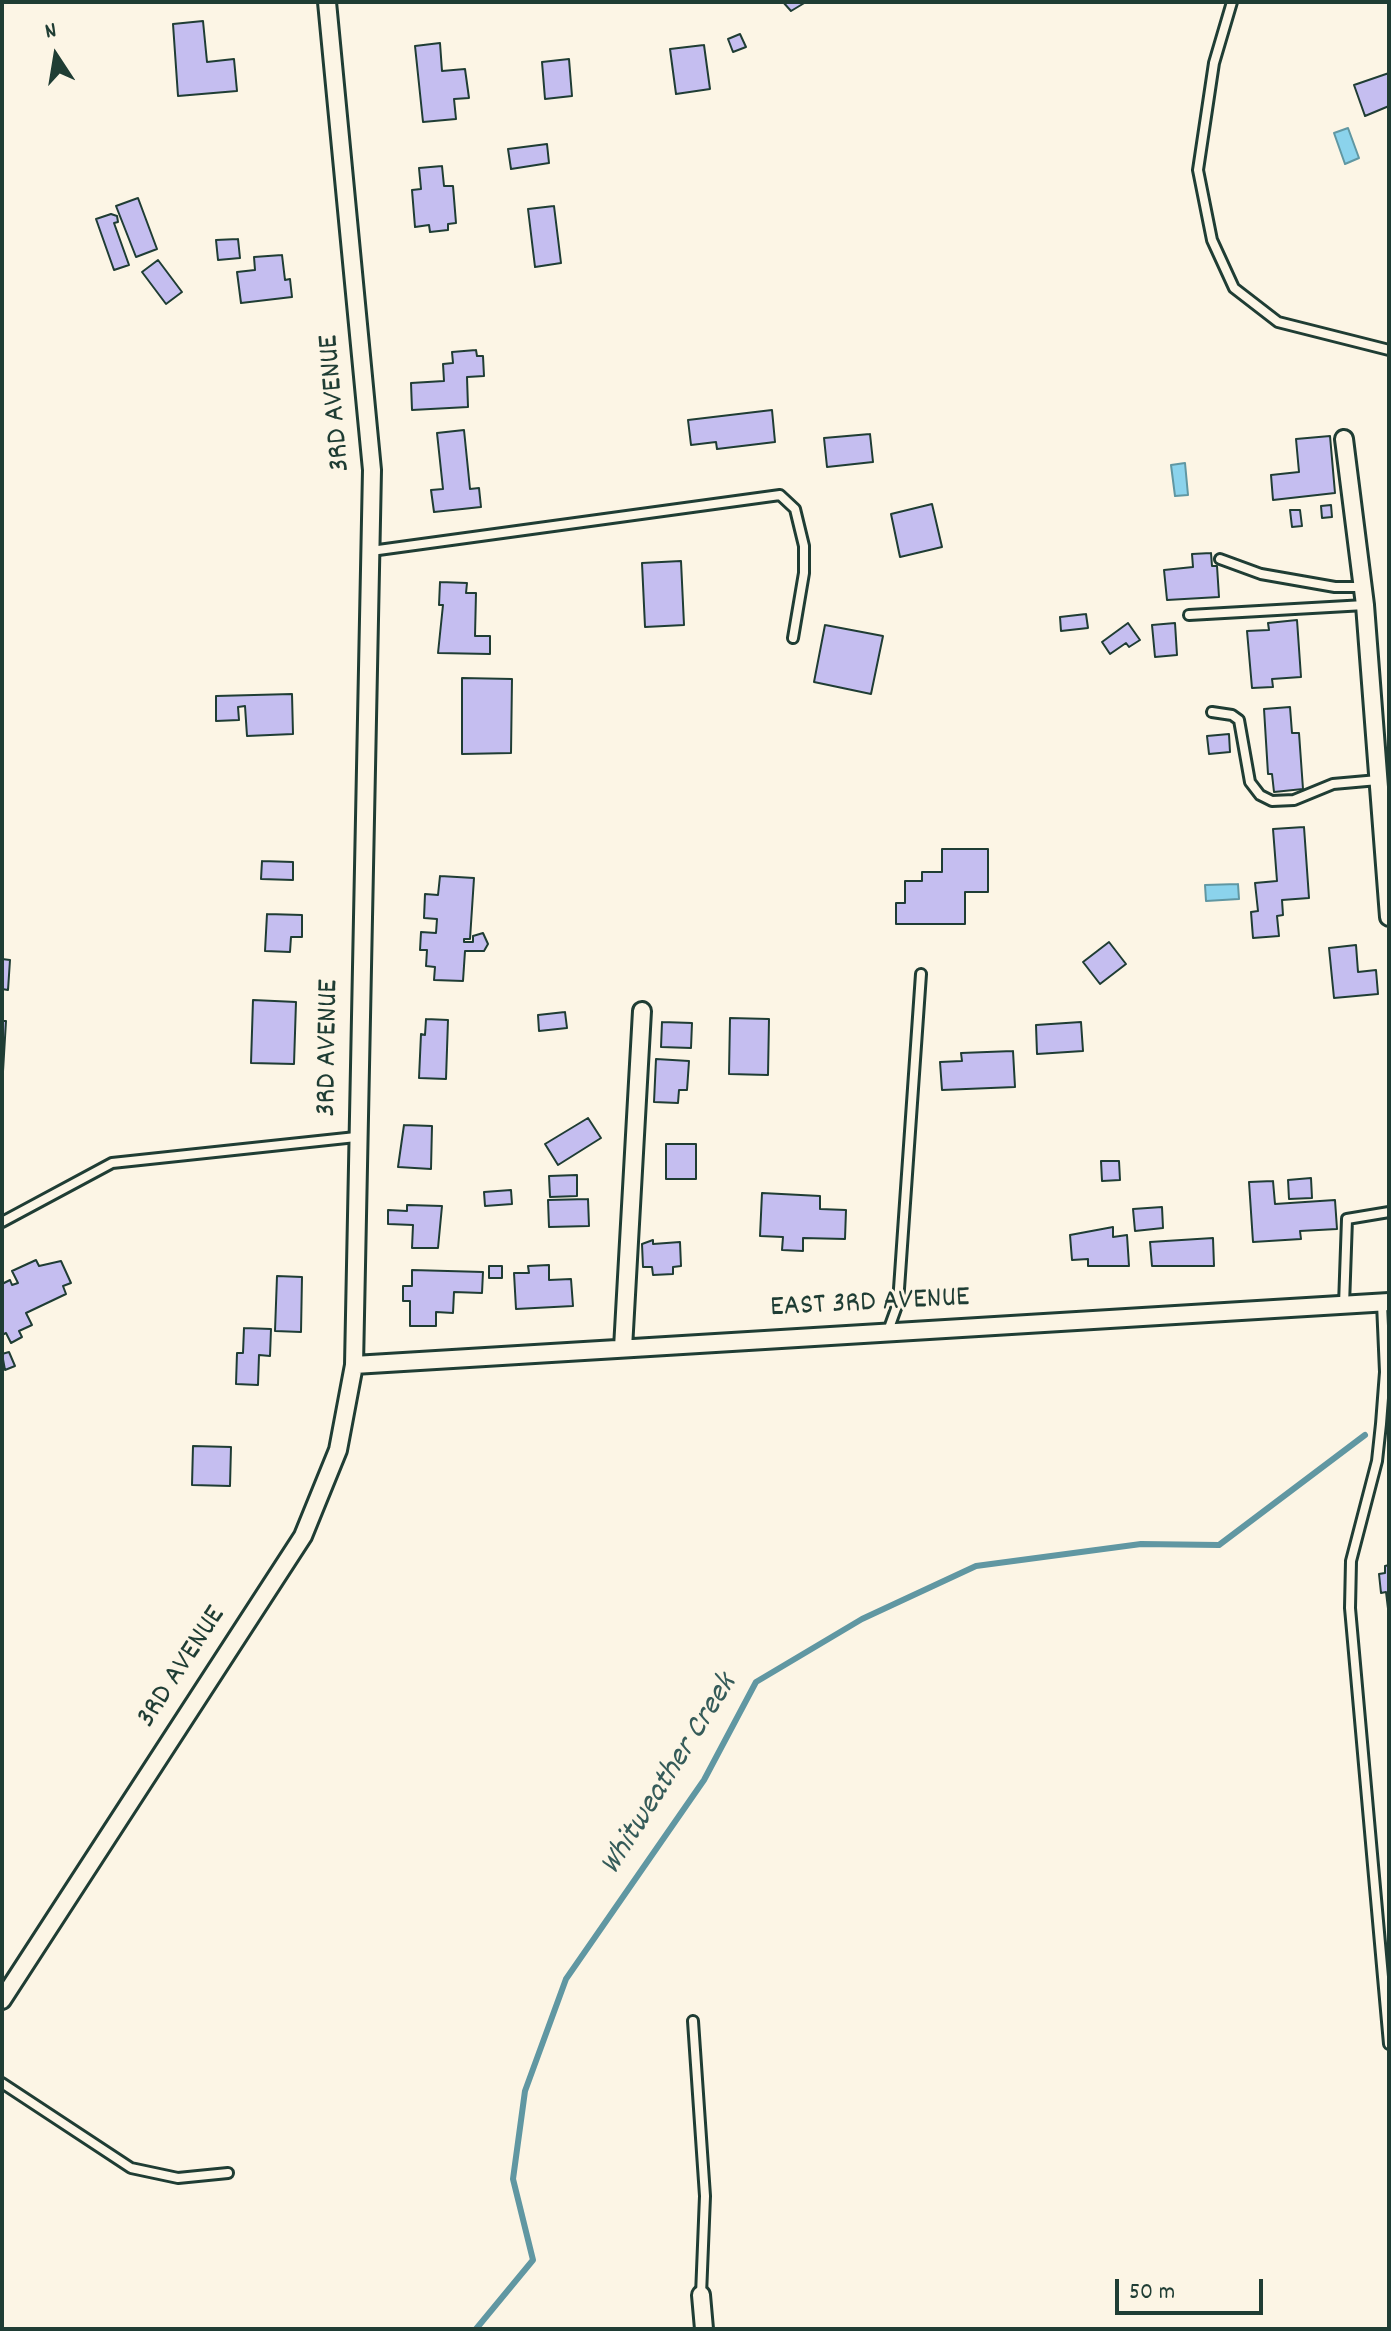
<!DOCTYPE html>
<style>
body{margin:0}
#map{position:relative;width:1391px;height:2331px;overflow:hidden;background:#fcf5e5;font-family:Dekko,sans-serif}
canvas{display:block}
.frame{position:absolute;inset:0;border:4px solid #1f3d34;pointer-events:none}
.north{position:absolute;left:16px;top:16px;width:80px;height:80px;-webkit-text-stroke:6px #fcf5e5;paint-order:stroke;rotate:348deg;font-size:22px;font-weight:700;line-height:32px;text-align:center;color:#1f3d34}
.north::after{content:'';display:block;margin:auto;width:28px;height:36px;background:#1f3d34;clip-path:polygon(50% 0,100% 100%,50% 72%,0 100%)}
.scale{position:absolute;left:1115px;top:2279px;width:148px;height:36px;box-sizing:border-box;border:4px solid #1f3d34;border-top:0;padding-left:10px;font-size:24px;line-height:28px;white-space:nowrap;color:#1f3d34;-webkit-text-stroke:6px #fcf5e5;paint-order:stroke}
</style>
<div id="map">
<canvas width="1391" height="2331"></canvas>
<div class="frame"></div>
<div class="north">N</div>
<div class="scale">50 m</div>
</div>
<script>
const ctx = document.querySelector('canvas').getContext('2d');
ctx.lineJoin = 'round';
function fill(path, color) { ctx.fillStyle = color; ctx.fill(path, 'evenodd'); }
const poly = rows => new Path2D(rows.map(r => 'M' + r).join(''));
function trace(path, color, width, dash) { ctx.strokeStyle = color; ctx.lineWidth = width; ctx.lineCap = dash ? 'butt' : 'round'; ctx.setLineDash(dash || []); ctx.stroke(path); }
function drawText(font, color, halo, rows, align = 'center') {
  ctx.font = font + ' Dekko,sans-serif'; ctx.lineWidth = 6; ctx.setLineDash([]); ctx.textBaseline = 'middle'; ctx.strokeStyle = halo; ctx.fillStyle = color; for (const [text, x, y, turn = 0] of rows) {
    ctx.save(); ctx.translate(x, y); ctx.rotate((+turn || 0) * Math.PI / 180); ctx.textAlign = isNaN(turn) ? turn : align; if (halo) ctx.strokeText(text, 0, 0); ctx.fillText(text, 0, 0); ctx.restore();
  }
}
const water = poly([
 [1348,128,1359,158,1345,164,1334,133,1348,128],
 [1185,463,1188,495,1175,496,1171,465,1185,463],
 [1238,884,1239,899,1206,901,1205,885,1238,884]
]);
fill(water, '#8bd3ec');
trace(water, '#6097a2', 2);
trace(poly([
 [476,2329,533,2260,513,2179,525,2091,566,1979,704,1780,756,1682,862,1619,976,1566,1141,1544,1219,1545,1365,1435]
]), '#6097a2', 6);
const building = poly([
 [783,2,806,2,791,11,783,2],
 [203,21,207,62,234,59,237,91,178,96,173,24,203,21],
 [740,34,746,47,733,52,728,39,740,34],
 [440,43,442,71,465,69,469,98,454,99,456,119,423,122,415,46,440,43],
 [704,45,710,89,676,94,670,49,704,45],
 [569,59,572,96,545,99,542,62,569,59],
 [1389,73,1389,106,1365,116,1354,85,1389,73],
 [547,144,549,163,511,169,508,149,547,144],
 [442,166,444,186,453,186,456,223,448,224,448,230,430,232,429,225,415,227,412,190,421,189,419,168,442,166],
 [138,198,157,249,136,257,116,206,138,198],
 [554,206,561,263,535,267,528,209,554,206],
 [111,214,117,216,118,222,114,223,129,265,114,270,96,219,111,214],
 [238,239,240,258,218,260,216,240,238,239],
 [282,255,285,280,290,279,292,297,241,303,237,272,255,270,254,257,282,255],
 [158,260,182,292,166,304,142,272,158,260],
 [476,350,477,356,483,356,484,376,467,377,468,407,412,410,411,383,444,381,443,364,453,363,452,352,476,350],
 [772,410,775,442,717,449,716,442,691,445,688,420,772,410],
 [464,430,470,489,479,488,481,507,434,512,431,490,443,489,437,433,464,430],
 [870,434,873,462,827,467,824,438,870,434],
 [1330,436,1335,493,1273,500,1271,475,1299,472,1296,439,1330,436],
 [932,504,942,547,900,557,891,514,932,504],
 [1331,505,1332,517,1322,518,1321,506,1331,505],
 [1290,510,1300,510,1302,526,1292,527,1290,510],
 [1211,553,1212,566,1217,566,1219,597,1167,600,1164,570,1193,567,1192,554,1211,553],
 [681,561,684,625,645,627,642,563,681,561],
 [440,582,467,583,466,593,476,593,475,636,490,636,490,654,438,653,443,605,439,605,440,582],
 [1086,614,1088,628,1061,631,1060,617,1086,614],
 [1297,620,1301,677,1272,679,1273,687,1252,688,1247,631,1269,630,1268,623,1297,620],
 [1128,623,1140,640,1129,647,1126,643,1110,654,1102,642,1128,623],
 [1175,623,1177,655,1155,657,1152,625,1175,623],
 [825,625,883,636,871,694,814,682,825,625],
 [462,678,512,679,511,753,462,754,462,678],
 [292,694,293,734,247,736,245,706,238,707,239,720,216,721,216,696,292,694],
 [1290,707,1292,733,1299,733,1303,789,1274,792,1272,774,1268,774,1264,709,1290,707],
 [1229,734,1230,752,1209,754,1207,736,1229,734],
 [1304,827,1309,898,1282,900,1283,915,1277,916,1279,936,1253,938,1251,912,1258,911,1255,883,1277,881,1273,829,1304,827],
 [942,849,988,849,988,892,965,892,965,924,896,924,896,903,905,903,905,881,922,881,922,872,942,872,942,849],
 [262,861,293,862,293,880,261,879,262,861],
 [440,876,474,878,470,939,464,939,464,942,473,942,473,936,483,933,488,944,484,951,465,951,463,981,434,980,435,967,426,966,427,950,420,950,421,932,436,933,437,919,424,918,425,894,438,895,440,876],
 [267,914,302,915,302,937,291,937,290,952,265,951,267,914],
 [1109,942,1126,964,1100,984,1083,962,1109,942],
 [1356,945,1358,972,1376,970,1378,994,1334,998,1329,948,1356,945],
 [2,959,10,960,8,990,2,989,2,959],
 [253,1000,296,1002,294,1064,251,1063,253,1000],
 [565,1012,567,1028,539,1031,538,1015,565,1012],
 [730,1018,769,1019,768,1075,729,1074,730,1018],
 [426,1019,448,1020,446,1079,419,1078,421,1034,425,1035,426,1019],
 [2,1021,6,1021,2,1088,2,1021],
 [662,1022,692,1023,691,1048,661,1047,662,1022],
 [1081,1022,1083,1051,1037,1054,1036,1025,1081,1022],
 [1013,1051,1015,1087,942,1090,940,1062,962,1061,961,1053,1013,1051],
 [656,1059,689,1061,687,1090,679,1090,678,1103,654,1102,656,1059],
 [588,1118,601,1138,558,1165,545,1144,588,1118],
 [404,1125,432,1126,431,1169,398,1167,404,1125],
 [666,1144,696,1144,696,1179,666,1179,666,1144],
 [1101,1161,1119,1161,1120,1180,1102,1181,1101,1161],
 [577,1175,577,1196,550,1197,549,1176,577,1175],
 [1311,1178,1312,1198,1289,1199,1288,1180,1311,1178],
 [1273,1181,1275,1204,1335,1200,1337,1229,1300,1231,1301,1239,1253,1242,1249,1182,1273,1181],
 [511,1190,512,1204,485,1206,484,1192,511,1190],
 [762,1193,820,1196,820,1209,846,1210,845,1239,803,1238,803,1251,782,1250,783,1237,760,1236,762,1193],
 [588,1199,589,1226,549,1227,548,1200,588,1199],
 [407,1205,442,1206,438,1248,412,1248,413,1225,388,1224,388,1210,407,1211,407,1205],
 [1162,1207,1163,1228,1135,1231,1133,1209,1162,1207],
 [1113,1227,1113,1237,1127,1235,1129,1266,1088,1266,1088,1259,1072,1260,1070,1235,1113,1227],
 [1213,1238,1214,1266,1152,1266,1150,1242,1213,1238],
 [653,1240,653,1244,680,1242,681,1266,673,1267,673,1274,653,1275,652,1267,643,1267,642,1244,653,1240],
 [36,1260,39,1266,61,1261,71,1283,63,1286,66,1294,26,1313,32,1325,19,1331,22,1337,11,1343,6,1333,2,1335,2,1284,10,1280,12,1285,18,1283,12,1271,36,1260],
 [549,1265,549,1280,571,1279,573,1306,516,1309,514,1273,529,1273,528,1266,549,1265],
 [489,1266,502,1266,502,1278,489,1278,489,1266],
 [412,1270,483,1272,482,1293,454,1292,453,1313,436,1312,436,1326,410,1326,410,1301,403,1301,403,1286,412,1286,412,1270],
 [277,1276,302,1277,301,1332,275,1331,277,1276],
 [244,1328,271,1329,270,1356,259,1355,258,1385,236,1384,237,1353,243,1353,244,1328],
 [9,1352,15,1366,5,1370,2,1354,9,1352],
 [193,1446,231,1447,230,1486,192,1485,193,1446],
 [1389,1565,1389,1617,1386,1592,1381,1593,1379,1574,1385,1573,1385,1566,1389,1565]
]);
fill(building, '#c5bef0');
trace(building, '#1f3d34', 2);
const service = poly([
 [1232,2,1214,63,1198,170,1212,240,1234,288,1278,322,1389,350],
 [371,551,780,495,795,509,804,546,804,573,793,638],
 [1220,559,1261,574,1335,587,1363,587],
 [1189,615,1365,605],
 [1212,712,1232,715,1239,720,1250,782,1260,795,1272,801,1294,800,1333,784,1378,780],
 [2,1222,112,1163,356,1137],
 [1382,1303,1385,1372,1381,1424,1377,1461,1351,1561,1350,1608,1389,2044],
 [1344,1305,1347,1219,1389,1212],
 [888,1331,898,1303,921,974],
 [693,2021,705,2196,701,2295],
 [2,2083,131,2168,178,2178,228,2173]
]);
const minor = poly([
 [1344,439,1365,605,1389,917],
 [623,1348,642,1011],
 [354,1365,1389,1302],
 [2,2000,303,1536,338,1450,354,1365,372,470,327,2],
 [701,2295,704,2329]
]);
trace(service, '#1f3d34', 14);
trace(minor, '#1f3d34', 22);
trace(service, '#fcf5e5', 8);
trace(minor, '#fcf5e5', 16);
drawText('30px', '#1f3d34', '#fcf5e5', [
 ["3RD AVENUE",337,403,-95],
 ["3RD AVENUE",330,1048,-89],
 ["EAST 3RD AVENUE",870,1305,-3],
 ["3RD AVENUE",183,1668,-57]
]);
drawText('italic 32px', '#355b59', '#fcf5e5', [
 ["Whitweather Creek",671,1776,-58]
]);
</script>
